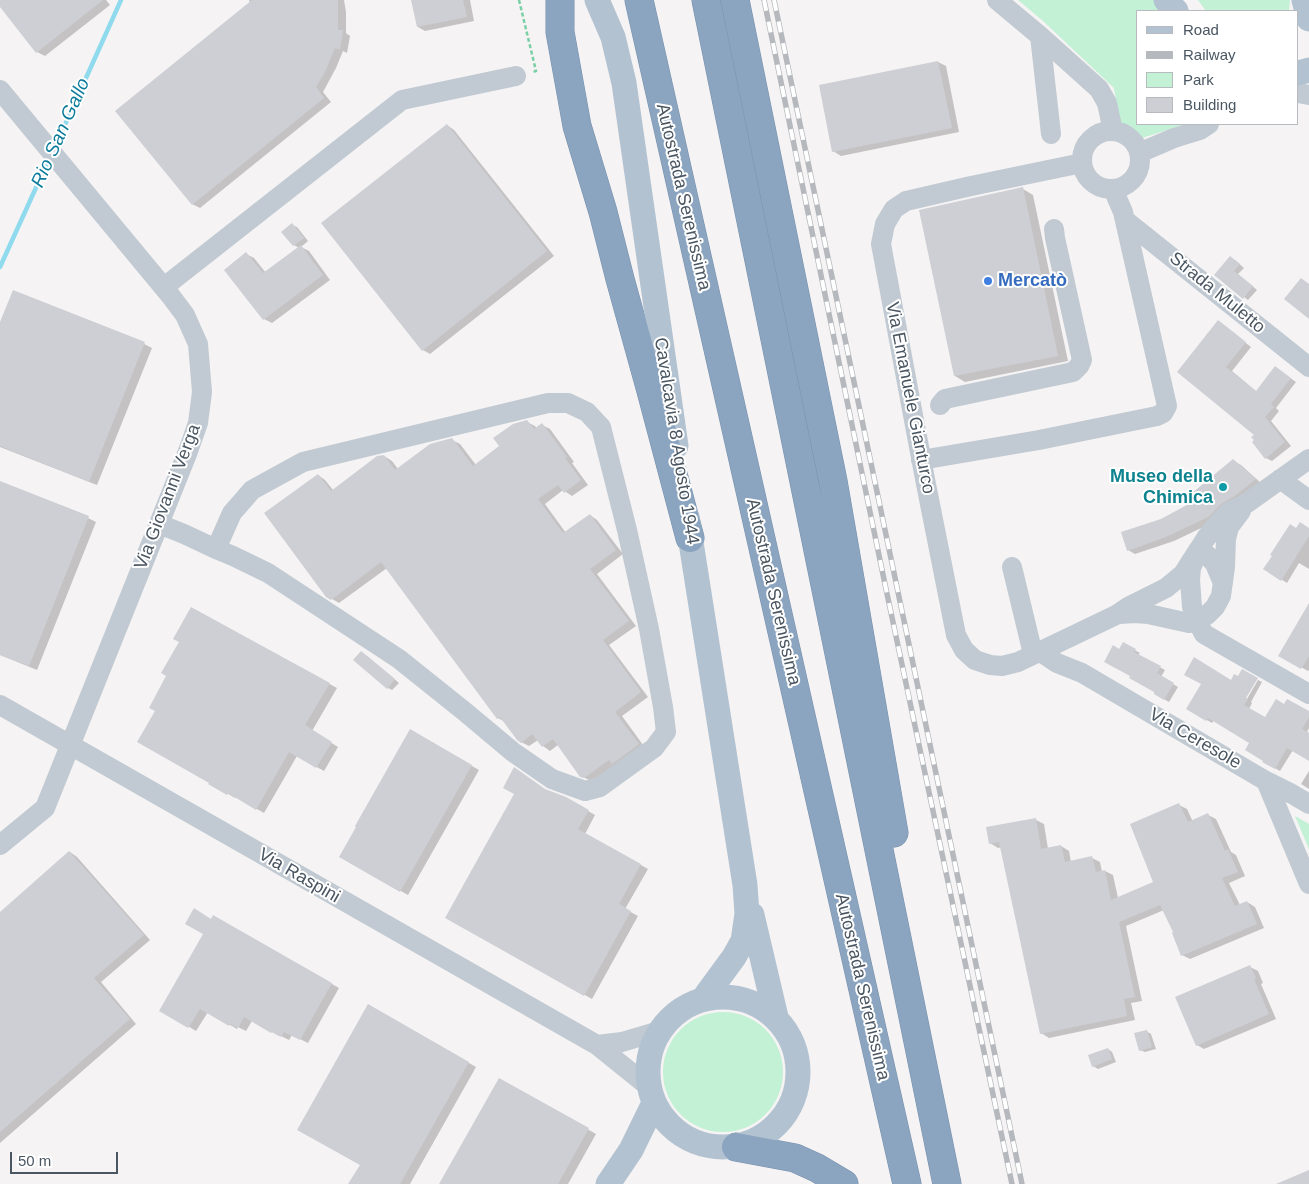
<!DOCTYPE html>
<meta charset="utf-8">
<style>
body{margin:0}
#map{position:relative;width:1309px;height:1184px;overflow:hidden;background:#f5f3f3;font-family:Helvetica,sans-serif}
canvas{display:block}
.legend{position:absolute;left:1136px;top:10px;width:162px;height:115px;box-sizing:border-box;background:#fff;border:1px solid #b7bbc0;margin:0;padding:6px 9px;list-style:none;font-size:15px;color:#4a5661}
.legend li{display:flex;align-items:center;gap:10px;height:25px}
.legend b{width:25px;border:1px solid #b7bbc0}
.scale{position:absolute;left:10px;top:1152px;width:108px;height:22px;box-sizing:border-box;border:2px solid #4a5661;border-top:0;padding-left:6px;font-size:15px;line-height:18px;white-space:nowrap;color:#4a5661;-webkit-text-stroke:4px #fff;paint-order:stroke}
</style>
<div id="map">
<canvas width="1309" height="1184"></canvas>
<ul class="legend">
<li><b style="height:6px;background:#b3c2d1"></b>Road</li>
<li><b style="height:6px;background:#b5b8bd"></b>Railway</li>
<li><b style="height:14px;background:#c3f1d5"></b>Park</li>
<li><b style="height:14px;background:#cdcfd5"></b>Building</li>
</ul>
<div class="scale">50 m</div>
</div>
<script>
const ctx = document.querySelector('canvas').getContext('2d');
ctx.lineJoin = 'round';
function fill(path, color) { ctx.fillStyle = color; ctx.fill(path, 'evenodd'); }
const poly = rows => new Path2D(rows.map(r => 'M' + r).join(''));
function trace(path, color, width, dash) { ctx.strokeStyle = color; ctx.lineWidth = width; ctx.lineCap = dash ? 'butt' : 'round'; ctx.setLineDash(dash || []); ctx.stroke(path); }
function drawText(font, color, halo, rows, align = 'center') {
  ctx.font = font + ' Helvetica,sans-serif'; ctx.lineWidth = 4; ctx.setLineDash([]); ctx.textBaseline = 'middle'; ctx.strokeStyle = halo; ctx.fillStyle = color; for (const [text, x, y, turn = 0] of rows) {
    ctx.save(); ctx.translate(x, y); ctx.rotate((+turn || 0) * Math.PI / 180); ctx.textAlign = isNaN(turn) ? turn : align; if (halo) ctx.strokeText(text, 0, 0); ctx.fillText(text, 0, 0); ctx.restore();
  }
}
fill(poly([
 [1018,0,1161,0,1170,11,1138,11,1138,124,1186,124,1142,138,1120,122,1114,88,1043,21],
 [1198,0,1290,0,1289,11,1206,11],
 [1295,816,1309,824,1309,849],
 '663 1072a60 60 0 1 1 120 0a60 60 0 1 1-120 0Z'
]), '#c3f1d5');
fill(poly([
 [0,0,106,0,110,5,45,56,37,52,0,5],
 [249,0,344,0,346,12,346,33,350,36,347,53,343,51,336,68,323,92,331,102,200,208,192,204,250,3],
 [412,0,470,0,474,21,425,31,418,27],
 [938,62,946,66,959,132,841,156,833,151,820,86],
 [447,125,454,130,554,256,430,354,423,350],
 [1023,189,1033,195,1068,361,965,382,955,376],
 [292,225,297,227,308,241,301,247,309,251,330,280,272,323,264,319,246,254,254,258,266,273,299,248,294,245,283,232],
 [1235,260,1244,268,1238,274,1257,290,1248,300,1215,275],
 [1218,321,1251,347,1232,371,1257,392,1275,367,1296,382,1276,408,1279,411,1271,421,1291,446,1272,461,1266,458,1256,435,1179,372],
 [0,325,144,344,152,348,97,485,0,447],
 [527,422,535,426,537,429,542,425,550,429,574,462,572,463,588,485,572,496,563,490,545,504,566,533,590,515,597,520,623,554,597,574,636,626,609,645,648,697,622,716,646,749,593,782,581,776,558,745,550,751,543,746,538,740,529,746,521,742,505,722,498,718,387,568,339,603,327,596,318,475,325,480,333,490,384,456,392,461,398,469,452,440,460,444,476,465,501,447],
 [1233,461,1241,465,1262,484,1216,521,1174,541,1135,554,1128,550,1162,521,1198,501],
 [0,482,88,518,96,522,37,670,0,655],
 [1296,529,1309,529,1309,569,1299,563,1287,583,1265,569],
 [191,609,337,688,312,731,338,747,324,771,297,756,264,813,236,797,235,798,210,783,156,711],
 [1309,615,1309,670,1308,671,1280,655],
 [1123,644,1140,653,1138,655,1165,670,1161,677,1178,687,1169,702,1155,694,1156,692,1131,676,1119,650],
 [366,655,399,683,392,690,388,688],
 [1258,680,1262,682,1251,702,1252,703,1249,709,1265,719,1284,706,1309,713,1309,728,1307,732,1309,733,1309,760,1293,750,1280,771,1264,762,1251,742,1214,720,1212,723,1188,709,1242,703,1244,704],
 [410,731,479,770,408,895,340,857],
 [1309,771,1309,789,1301,784],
 [565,798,595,815,585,834,648,869,625,909,638,916,592,999,446,917],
 [1179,805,1187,809,1193,822,1208,815,1216,819,1231,852,1236,855,1245,876,1229,883,1240,905,1247,902,1255,907,1264,928,1190,959,1182,955,1175,933,1164,910,1126,926,1142,1001,1131,1003,1135,1020,1049,1038,1041,1033,1002,847,998,848,990,843,1036,820,1044,824,1048,849,1061,846,1069,851,1071,862,1092,858,1100,862,1102,872,1105,871,1113,875,1118,898,1155,882],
 [70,852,77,857,150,940,101,982,136,1024,0,1143,0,913],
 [214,917,339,988,308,1043,292,1035,289,1040,279,1035,279,1036,252,1021,246,1031,238,1027,237,1029,208,1012,196,1031,161,1010],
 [1250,967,1258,971,1263,983,1261,984,1276,1019,1204,1049,1197,1045],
 [368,1005,476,1067,410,1184,350,1184,362,1165],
 [1146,1031,1151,1034,1156,1049,1145,1052,1140,1050],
 [1108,1049,1112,1052,1116,1062,1098,1069,1093,1066],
 [499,1079,596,1134,568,1184,441,1184]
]), '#0003');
trace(poly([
 [55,147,121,0],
 [0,267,49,159]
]), '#90daee', 4.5);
fill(poly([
 [0,0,103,0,36,53,0,7],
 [252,0,338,0,338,30,343,30,340,50,335,48,325,72,316,87,324,98,192,205,115,111],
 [411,0,463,0,467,17,417,27],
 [938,61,952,128,832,152,819,85],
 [447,124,547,251,422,351,321,223],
 [1023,187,1058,356,954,376,919,210],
 [292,223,304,238,293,246,281,232],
 [301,245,323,275,263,320,224,270,246,252,263,273],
 [1230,256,1240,264,1234,271,1253,286,1243,299,1214,275],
 [1301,278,1309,284,1309,319,1284,299],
 [13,290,145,342,89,482,0,446,0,322],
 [1218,320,1246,342,1226,367,1256,391,1275,366,1291,378,1271,404,1274,407,1265,417,1285,442,1265,459,1252,442,1254,440,1251,437,1254,435,1177,372],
 [527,420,534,429,542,423,567,457,565,458,581,480,564,493,558,485,538,499,563,533,590,514,616,550,590,569,629,621,603,640,641,692,615,712,639,744,612,764,609,760,584,778,580,777,553,739,542,747,532,734,521,743,517,740,500,717,497,719,381,562,331,600,326,597,264,513,318,474,331,491,377,456,384,455,395,470,430,444,452,438,473,466,499,446,493,438,513,424],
 [1233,459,1256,479,1236,495,1221,504,1208,517,1166,537,1127,551,1121,532,1161,519,1196,500,1191,494],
 [0,481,89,516,29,666,0,655],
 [1300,522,1309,528,1309,536,1281,581,1263,569,1272,556,1270,555,1290,524,1296,528],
 [1309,603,1309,656,1301,669,1278,656],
 [191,607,330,683,305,725,332,742,316,768,289,752,256,810,228,793,227,795,208,784,209,783,137,742,155,711,149,708,166,676,161,673,179,642,173,639],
 [1123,642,1136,649,1134,652,1161,666,1157,673,1174,683,1164,700,1154,694,1154,692,1129,678,1130,676,1104,662,1113,645,1119,649],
 [361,651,395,679,387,689,353,660],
 [1194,657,1231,680,1234,674,1238,676,1242,669,1258,678,1246,698,1248,699,1244,705,1265,717,1276,699,1284,704,1287,699,1309,711,1309,717,1302,729,1309,733,1309,761,1287,748,1275,769,1262,762,1263,761,1245,750,1249,743,1208,718,1206,721,1186,709,1201,684,1184,675],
 [410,729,472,765,400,892,339,857,356,827,355,826],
 [514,767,545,789,566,797,589,810,578,829,641,864,619,904,631,911,584,996,445,918,514,794,503,788],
 [1179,803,1188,822,1208,813,1225,851,1228,849,1238,872,1222,878,1235,906,1247,901,1257,924,1181,956,1172,933,1173,932,1160,905,1119,922,1135,997,1124,999,1127,1016,1040,1034,999,842,989,844,986,827,1036,818,1041,849,1061,845,1065,862,1092,856,1096,872,1105,870,1111,900,1153,882,1130,824],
 [69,851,144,935,94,978,130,1019,0,1132,0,912],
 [194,908,211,919,213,915,332,983,300,1040,284,1032,281,1037,272,1032,271,1033,244,1017,238,1028,230,1024,229,1026,200,1009,188,1028,159,1011,203,934,185,924],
 [1250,965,1256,978,1254,979,1269,1014,1196,1046,1175,997],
 [368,1004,469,1062,400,1184,348,1184,360,1165,297,1130],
 [1147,1030,1152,1047,1139,1051,1134,1033],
 [1108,1048,1112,1059,1092,1067,1088,1055],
 [499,1078,589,1128,558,1184,439,1184],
 [1309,1170,1309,1184,1276,1184]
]), '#cdcfd5');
const highway = poly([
 [560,0,560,32,577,126,603,212,620,279,651,391,690,538],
 [639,0,907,1184],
 [706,0,947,1184],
 [735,0,833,481,894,833],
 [736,1147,795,1158,817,1168,844,1184]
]);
trace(highway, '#7690ad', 29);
trace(poly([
 [519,0,536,71,533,72]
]), '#7ad0a6', 2.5, [4, 2.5]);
trace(poly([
 [997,0,1040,36,1051,134],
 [1040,36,1099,89,1107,103,1113,131],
 [0,90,170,295,185,315,198,344,202,392,198,423,187,454,45,808,0,845],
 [1298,93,1309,95],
 '1082 160a29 29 0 1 1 58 0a29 29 0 1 1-58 0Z',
 [1139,153,1174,138,1200,130,1209,124],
 [1082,163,971,186,906,201,894,209,885,224,881,244,925,479,956,635,964,650,975,660,990,665,1002,666,1018,662,1116,615,1128,607,1166,588,1183,574,1199,549,1208,556,1215,564,1223,583],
 [1125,220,1309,367],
 [164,287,402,100,516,76],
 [940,405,945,399,1073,372,1079,366,1082,360,1055,238,1054,229],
 [1309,459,1247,503,1229,512,1221,520,1206,538,1199,549,1191,568,1190,580,1192,607,1197,621,1204,634,1309,694],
 [921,460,1039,440,1157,416,1163,413,1167,406,1123,212,1113,189],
 [1280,479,1309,500],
 [159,524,184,534,216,549,233,556,268,573,399,659,464,711,513,752,552,779,585,791,600,787,654,748,666,732,663,707,649,629,627,530,601,427,587,412,568,403,548,403,303,462,252,490,232,513,216,549],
 [1012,567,1033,654],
 [1120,614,1135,613,1148,614,1189,623,1197,621,1207,615,1215,607,1221,596,1225,567,1226,539,1229,527,1241,511],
 [1039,651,1057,663,1082,673,1266,781,1292,794,1309,804],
 [0,705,597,1045,649,1087],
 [1266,781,1309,884],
 [597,1045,622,1042,659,1031]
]), '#c1cad2', 20);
trace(poly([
 [597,0,613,37,624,83,676,446],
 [1166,0,1176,11],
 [1304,0,1309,19],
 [1298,73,1309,70],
 [687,517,745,885,747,914,743,941,734,957,704,998],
 [752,915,776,1017],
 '648 1072a75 75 0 1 1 150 0a75 75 0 1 1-150 0Z',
 [608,1184,631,1150,654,1103]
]), '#b3c2d1', 25);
trace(highway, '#8ba5c1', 28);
const rail = poly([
 [764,0,886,589,1012,1184],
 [774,0,1022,1184]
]);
trace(rail, '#b5b8bd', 5.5);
trace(rail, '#fff', 4, [11]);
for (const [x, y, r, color] of [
 [988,281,5,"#3f7fe0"],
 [1223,487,5,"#0f9aa8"]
]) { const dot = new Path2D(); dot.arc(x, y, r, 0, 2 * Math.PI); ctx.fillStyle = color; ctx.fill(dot); trace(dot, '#fff', 2); }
drawText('18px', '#4a5661', '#fff', [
 ["Autostrada Serenissima",683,197,77],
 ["Strada Muletto",1217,293,39],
 ["Via Emanuele Gianturco",910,398,79],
 ["Cavalcavia 8 Agosto 1944",676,441,81],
 ["Via Giovanni Verga",168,497,-69],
 ["Autostrada Serenissima",773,592,77],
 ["Via Ceresole",1195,739,30],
 ["Via Raspini",299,876,30],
 ["Autostrada Serenissima",862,987,77]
]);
drawText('bold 18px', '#366cbe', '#fff', [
 ["Mercatò",998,281]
], 'left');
drawText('bold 18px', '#0d838f', '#fff', [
 ["Museo della",1213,477],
 ["Chimica",1213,498]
], 'right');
drawText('italic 19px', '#0c7c9b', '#fff', [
 ["Rio San Gallo",61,133,-66]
]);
</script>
